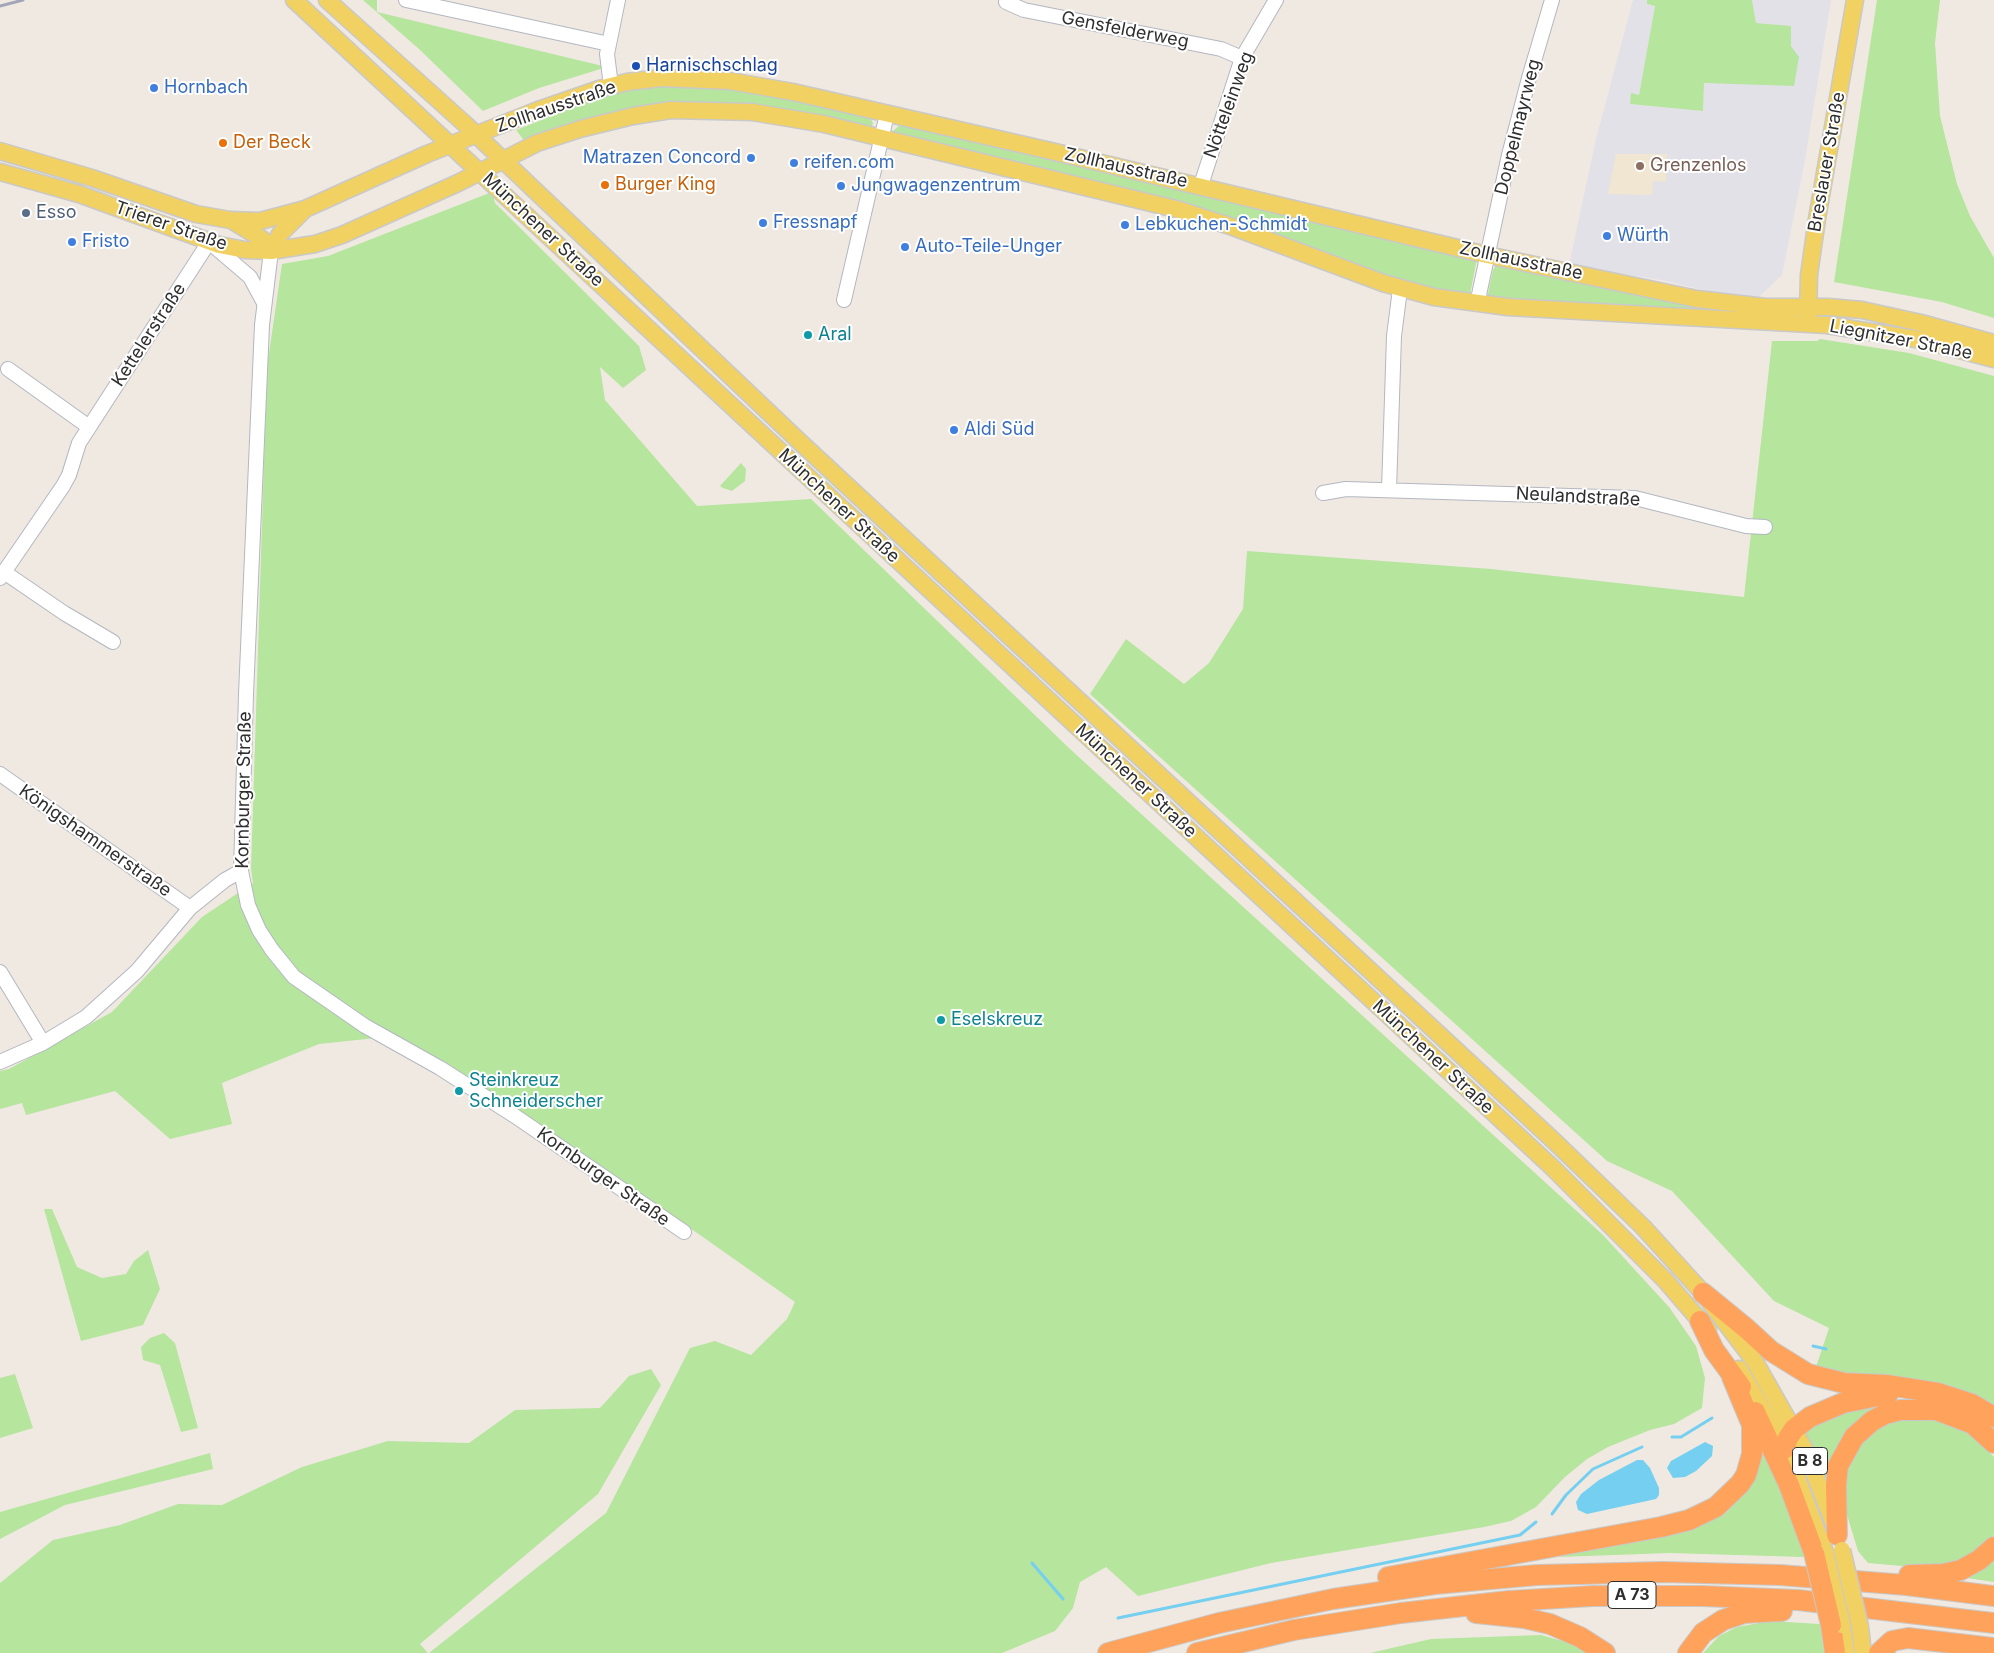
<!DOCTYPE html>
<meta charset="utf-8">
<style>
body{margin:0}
canvas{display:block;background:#efe9e1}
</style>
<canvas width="1994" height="1653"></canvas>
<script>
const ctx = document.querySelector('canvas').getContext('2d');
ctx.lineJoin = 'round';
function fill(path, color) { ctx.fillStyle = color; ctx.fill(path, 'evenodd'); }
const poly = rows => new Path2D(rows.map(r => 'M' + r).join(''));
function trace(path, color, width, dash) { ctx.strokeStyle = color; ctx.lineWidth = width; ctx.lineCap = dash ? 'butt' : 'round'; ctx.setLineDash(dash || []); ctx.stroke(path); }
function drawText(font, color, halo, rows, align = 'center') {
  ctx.font = font + ' Inter,sans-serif'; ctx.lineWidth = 4; ctx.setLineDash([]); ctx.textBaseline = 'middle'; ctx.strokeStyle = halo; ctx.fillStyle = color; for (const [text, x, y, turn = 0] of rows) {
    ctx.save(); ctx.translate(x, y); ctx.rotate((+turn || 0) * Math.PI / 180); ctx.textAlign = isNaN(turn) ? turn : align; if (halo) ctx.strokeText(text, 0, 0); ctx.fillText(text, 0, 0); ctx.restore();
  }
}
fill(poly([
 [1633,0,1647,0,1647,4,1655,6,1639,95,1630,104,1703,111,1704,83,1791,46,1791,27,1756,23,1752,0,1831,0,1805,160,1782,275,1758,298,1717,293,1661,280,1569,265,1596,139]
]), '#e3e1e8');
fill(poly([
 [1616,154,1667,154,1666,182,1653,181,1652,195,1608,194]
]), '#f0e6d1');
fill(poly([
 [363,0,377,0,377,12,607,67,539,88,483,111,419,49],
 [1647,0,1752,0,1756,23,1791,26,1791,46,1799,57,1794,86,1704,83,1703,111,1630,104,1631,93,1639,95,1655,6,1647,4],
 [1877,0,1940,0,1935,43,1940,116,1957,184,1970,216,1994,258,1994,318,1942,302,1834,282],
 [660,83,734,87,860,115,871,119,873,123,872,127,685,106,526,143,516,130,615,91],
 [901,124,1477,258,1470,295,1439,297,1233,226,893,136,893,131],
 [492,192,495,203,639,346,646,370,623,388,600,367,605,400,697,506,811,499,1070,749,1603,1235,1669,1307,1696,1346,1705,1378,1702,1408,1674,1424,1650,1430,1608,1447,1587,1459,1565,1477,1536,1507,1511,1521,1484,1527,1271,1563,1138,1596,1106,1567,1080,1582,1073,1608,1055,1631,1002,1653,429,1653,606,1513,690,1348,715,1341,751,1355,787,1319,795,1302,683,1223,395,1036,319,1044,222,1083,232,1124,170,1139,115,1091,26,1115,22,1103,0,1109,0,1071,9,1069,112,1012,202,917,253,883,251,869,267,367,282,264,328,256],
 [1496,265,1670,300,1714,311,1487,298,1493,270],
 [1820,339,1909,353,1994,376,1994,1407,1816,1367,1829,1328,1774,1301,1672,1191,1607,1161,1090,694,1126,639,1184,684,1209,663,1243,609,1247,551,1491,569,1744,597,1772,341,1817,341],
 [741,463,746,469,745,481,732,491,723,488,720,486],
 [44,1209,52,1209,77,1267,102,1278,126,1274,134,1261,148,1250,160,1289,143,1325,81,1341],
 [164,1333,175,1343,198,1428,181,1432,160,1365,143,1360,141,1347,150,1338],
 [651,1369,661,1385,598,1494,420,1644,428,1653,0,1653,0,1583,53,1540,120,1525,178,1504,222,1505,302,1467,388,1441,469,1443,515,1410,600,1408,629,1376],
 [15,1374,33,1428,0,1438,0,1378],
 [1887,1403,1827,1479,1824,1479,1806,1435,1806,1429,1844,1413],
 [1916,1418,1941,1421,1961,1429,1972,1435,1994,1457,1994,1535,1982,1548,1949,1565,1913,1567,1868,1563,1858,1551,1845,1508,1844,1477,1854,1451,1869,1434,1893,1421],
 [1759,1446,1767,1455,1804,1553,1803,1557,1670,1553,1558,1557,1693,1528,1717,1518,1727,1512,1746,1490],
 [210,1453,213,1469,65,1505,0,1539,0,1512],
 [1994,1560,1994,1582,1967,1578],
 [1770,1621,1820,1624,1824,1653,1703,1653,1719,1636,1737,1627],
 [1541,1635,1573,1644,1585,1653,1370,1653,1431,1639]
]), '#b6e59e');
fill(poly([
 [1705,1442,1713,1446,1712,1456,1696,1471,1685,1477,1673,1478,1667,1468,1671,1461],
 [1637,1460,1643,1460,1650,1468,1659,1488,1659,1495,1656,1499,1587,1514,1578,1510,1576,1502,1581,1494,1599,1480]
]), '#75cff0');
trace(poly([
 [1813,1346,1826,1349],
 [1672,1437,1681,1437,1712,1418],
 [1552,1514,1566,1495,1593,1469,1642,1447],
 [1032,1563,1063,1599],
 [1118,1618,1520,1535,1536,1522]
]), '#75cff0', 3);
const minor = poly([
 [406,0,609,44],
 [1006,2,1024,10,1221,49,1242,58],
 [611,86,607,54,618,0],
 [1201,185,1242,58,1276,0],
 [271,251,262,325,246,694,241,871,248,905,259,930,272,950,294,977,365,1026,440,1068,515,1116,684,1232],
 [844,300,887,114],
 [1477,304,1509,155,1529,78,1552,0],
 [8,369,89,427],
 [1389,490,1394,336,1400,289],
 [1323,493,1346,489,1635,498,1746,526,1765,527],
 [4,572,64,613,113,642],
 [0,578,63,486,69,475,79,443,209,242,250,277,264,303],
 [0,774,190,908],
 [0,972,43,1043],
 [0,1062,43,1043,86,1017,137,971,190,908,225,880,241,871]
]);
const major = poly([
 [294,0,1553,1168,1665,1280,1708,1330],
 [327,0,465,124,800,442,1554,1141,1643,1227,1703,1293,1755,1362,1805,1450,1833,1521],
 [0,151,92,178,196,214,230,220,260,221,305,209,427,154,538,110,599,89,627,82,662,78,730,81,793,92,1051,151,1487,255,1697,299,1766,307,1828,307,1862,310,1921,323,1994,343],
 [0,172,79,194,219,245,245,250,271,251,315,244,342,235,458,183,537,143,580,129,633,116,671,110,752,112,824,124,1180,210,1233,227,1383,283,1434,297,1508,307,1827,325,1922,340,1994,359],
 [234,222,262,239,271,251],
 [271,251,280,234,303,211],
 [1808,317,1809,275,1817,219,1855,0],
 [1739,1369,1773,1426,1792,1465,1825,1552],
 [1842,1625,1846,1653],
 [1860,1627,1863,1653]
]);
const highway = poly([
 [1703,1293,1747,1329,1771,1351,1808,1374,1844,1383,1887,1385,1938,1393,1972,1404,1994,1417],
 [1700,1321,1714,1350,1741,1387],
 [1755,1412,1789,1485,1814,1553],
 [1784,1449,1788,1438,1794,1429,1810,1417,1843,1403,1888,1394],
 [1837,1535,1836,1485,1838,1466,1854,1437,1872,1421,1885,1414,1900,1410,1936,1410,1973,1424,1994,1443],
 [1909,1575,1943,1574,1961,1570,1979,1560,1994,1547],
 [1388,1577,1661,1527,1689,1520,1716,1507,1740,1484,1746,1475,1752,1454,1752,1425,1732,1377],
 [1476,1613,1524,1618,1550,1624,1580,1637,1605,1653],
 [1831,1625,1835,1653],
 [1108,1653,1219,1623,1333,1599,1435,1584,1537,1575,1663,1572,1780,1575,1906,1585,1994,1596],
 [1197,1653,1294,1630,1401,1613,1509,1601,1593,1596,1702,1596,1798,1600,1994,1623],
 [1688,1653,1703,1633,1723,1620,1744,1613,1782,1611],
 [1879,1653,1892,1641,1908,1638,1994,1648]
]);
trace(minor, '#b4b7c1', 16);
trace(major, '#c9c9c9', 19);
trace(highway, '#c9c9c9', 22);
trace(minor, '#fff', 14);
trace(major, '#f2d163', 16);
trace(highway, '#ffa35c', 20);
trace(poly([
 [0,6,23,0]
]), '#a3a6b8', 3);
const majorBridge = poly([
 [1842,1550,1860,1627],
 [1825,1552,1842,1625]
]);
const highwayBridge = poly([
 [1814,1553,1831,1625]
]);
trace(majorBridge, '#c9c9c9', 19, []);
trace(highwayBridge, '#c9c9c9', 22, []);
trace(majorBridge, '#f2d163', 16);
trace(highwayBridge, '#ffa35c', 20);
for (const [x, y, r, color] of [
 [636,66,5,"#1a4fb4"],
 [154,88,5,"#3f7fe0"],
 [223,143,5,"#e8710a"],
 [751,158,5,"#3f7fe0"],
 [794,163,5,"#3f7fe0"],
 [1640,166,5,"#8d6e63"],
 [605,185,5,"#e8710a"],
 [841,186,5,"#3f7fe0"],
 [26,213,5,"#5c6f8a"],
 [763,223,5,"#3f7fe0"],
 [1125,225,5,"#3f7fe0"],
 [1607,236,5,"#3f7fe0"],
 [72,242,5,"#3f7fe0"],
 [905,247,5,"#3f7fe0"],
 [808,335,5,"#0f9aa8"],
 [954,430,5,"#3f7fe0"],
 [941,1020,5,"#0f9aa8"],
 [459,1091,5,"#0f9aa8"]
]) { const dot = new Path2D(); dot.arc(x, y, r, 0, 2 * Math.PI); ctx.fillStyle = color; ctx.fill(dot); trace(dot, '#fff', 2); }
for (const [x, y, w] of [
 [1810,1461,35],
 [1632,1595,48]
]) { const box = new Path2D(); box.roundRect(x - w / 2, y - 13.5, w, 27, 4); ctx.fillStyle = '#fff'; ctx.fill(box); trace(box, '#2e2e2e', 1); }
drawText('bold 16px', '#2e2e2e', null, [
 ["B 8",1810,1461],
 ["A 73",1632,1595]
]);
drawText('18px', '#2e2e2e', '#fff', [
 ["Gensfelderweg",1125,30,11],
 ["Nötteleinweg",1229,105,-70],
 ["Zollhausstraße",556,107,-19],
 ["Doppelmayrweg",1518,127,-76],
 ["Breslauer Straße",1827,162,-80],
 ["Zollhausstraße",1126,168,13],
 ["Trierer Straße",171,226,19],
 ["Münchener Straße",543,230,43],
 ["Zollhausstraße",1521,261,12],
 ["Kettelerstraße",149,335,-57],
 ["Liegnitzer Straße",1901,340,11],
 ["Neulandstraße",1578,497,3],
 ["Münchener Straße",839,506,43],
 ["Münchener Straße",1136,781,43],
 ["Kornburger Straße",244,790,-89],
 ["Königshammerstraße",95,841,35],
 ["Münchener Straße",1433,1057,43],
 ["Kornburger Straße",603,1177,35]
]);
drawText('18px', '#164399', '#fff', [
 ["Harnischschlag",646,66]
], 'left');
drawText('18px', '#366cbe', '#fff', [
 ["Hornbach",164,88],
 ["Matrazen Concord",741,158,"right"],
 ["reifen.com",804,163],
 ["Jungwagenzentrum",851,186],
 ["Fressnapf",773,223],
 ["Lebkuchen-Schmidt",1135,225],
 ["Würth",1617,236],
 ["Fristo",82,242],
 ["Auto-Teile-Unger",915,247],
 ["Aldi Süd",964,430]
], 'left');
drawText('18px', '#c56008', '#fff', [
 ["Der Beck",233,143],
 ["Burger King",615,185]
], 'left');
drawText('18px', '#785e54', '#fff', [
 ["Grenzenlos",1650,166]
], 'left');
drawText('18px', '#4e5e75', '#fff', [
 ["Esso",36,213]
], 'left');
drawText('18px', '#0d838f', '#fff', [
 ["Aral",818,335],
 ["Eselskreuz",951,1020],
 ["Steinkreuz",469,1081],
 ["Schneiderscher",469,1102]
], 'left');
</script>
